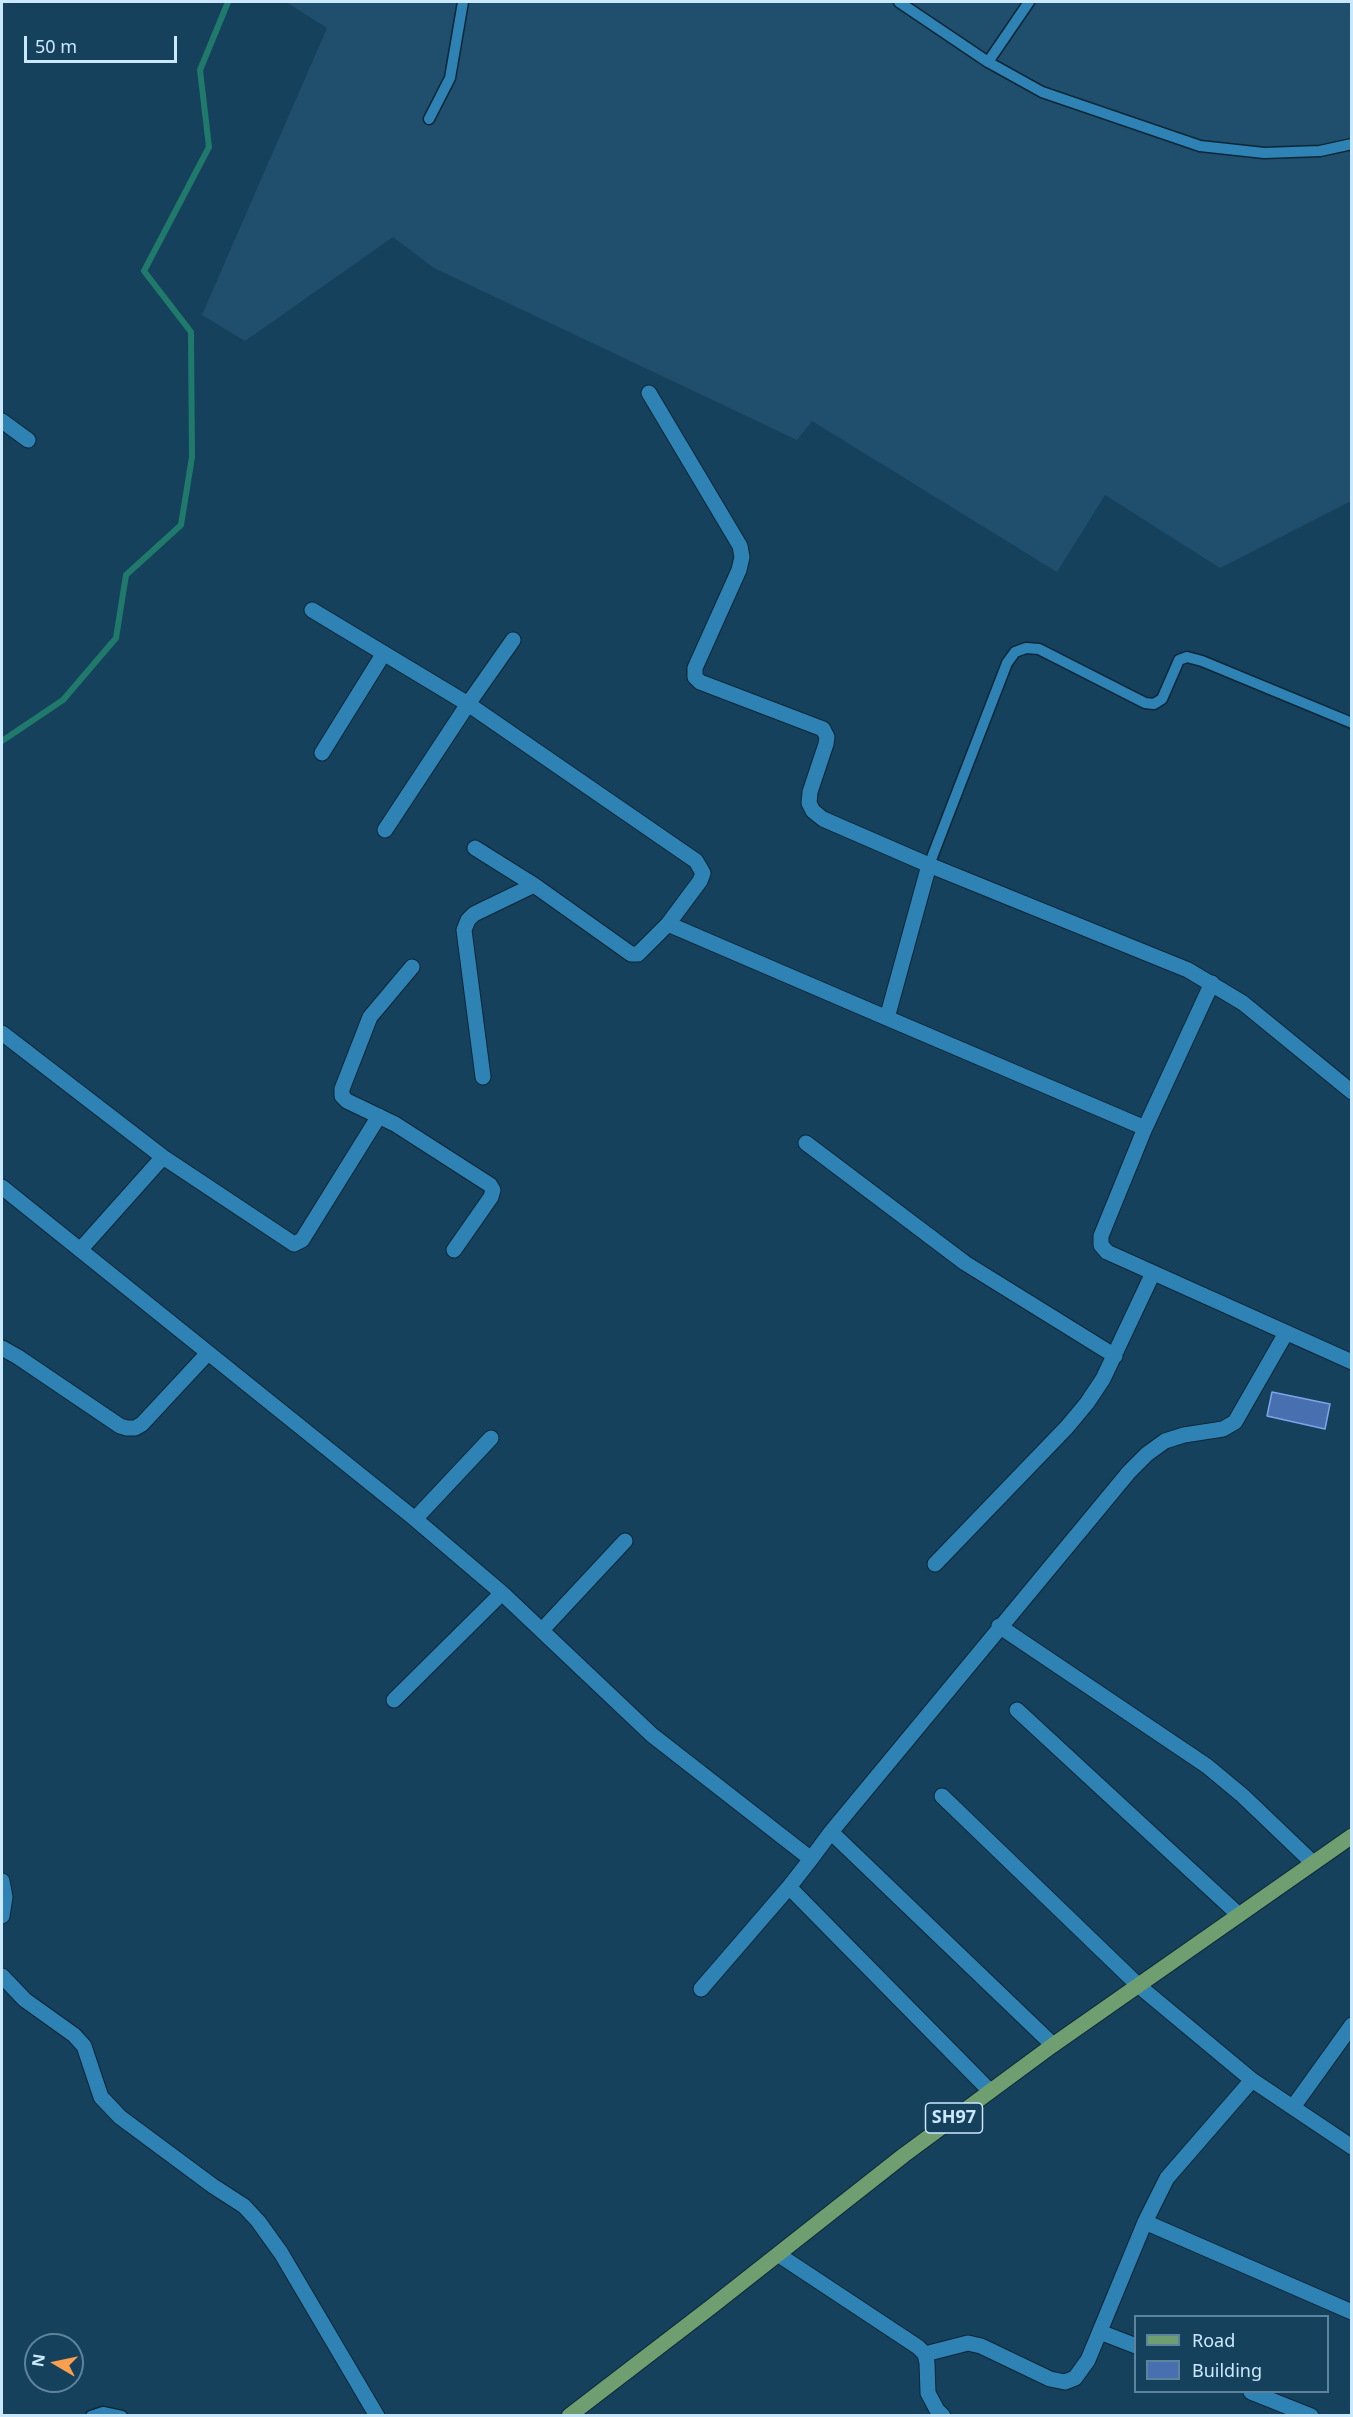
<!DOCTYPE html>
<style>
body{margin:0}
#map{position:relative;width:1353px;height:2417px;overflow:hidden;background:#16415c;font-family:"Noto Sans",sans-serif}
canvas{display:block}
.frame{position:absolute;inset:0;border:3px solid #cae8fe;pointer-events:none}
.legend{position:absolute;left:1134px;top:2315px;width:195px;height:78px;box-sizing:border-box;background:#16415c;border:2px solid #5e849d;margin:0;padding:8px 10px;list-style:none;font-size:18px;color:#cae8fe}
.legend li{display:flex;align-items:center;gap:12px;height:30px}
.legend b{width:30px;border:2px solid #5e849d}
.north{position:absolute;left:24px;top:2333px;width:60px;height:60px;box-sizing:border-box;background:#16415c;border:2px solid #5e849d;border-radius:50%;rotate:279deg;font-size:16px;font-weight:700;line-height:24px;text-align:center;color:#cae8fe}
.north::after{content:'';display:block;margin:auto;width:21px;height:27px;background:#fa9f4e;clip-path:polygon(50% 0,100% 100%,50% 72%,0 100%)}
.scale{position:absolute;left:24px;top:36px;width:153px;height:27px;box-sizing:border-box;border:3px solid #cae8fe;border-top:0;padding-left:8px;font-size:18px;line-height:21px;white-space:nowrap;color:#cae8fe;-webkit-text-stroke:4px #16415c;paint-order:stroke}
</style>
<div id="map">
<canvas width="1353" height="2417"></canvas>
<div class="frame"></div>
<ul class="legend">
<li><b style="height:8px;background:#6f9e70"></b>Road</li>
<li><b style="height:16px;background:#486faf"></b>Building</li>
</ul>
<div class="north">N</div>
<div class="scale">50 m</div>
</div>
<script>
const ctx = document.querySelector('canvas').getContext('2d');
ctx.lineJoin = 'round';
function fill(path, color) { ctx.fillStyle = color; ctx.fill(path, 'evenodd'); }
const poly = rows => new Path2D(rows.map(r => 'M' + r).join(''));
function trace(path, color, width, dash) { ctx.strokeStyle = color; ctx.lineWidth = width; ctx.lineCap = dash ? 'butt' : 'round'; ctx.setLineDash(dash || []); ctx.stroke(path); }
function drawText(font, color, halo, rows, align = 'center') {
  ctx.font = font + ' "Noto Sans",sans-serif'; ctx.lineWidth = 4.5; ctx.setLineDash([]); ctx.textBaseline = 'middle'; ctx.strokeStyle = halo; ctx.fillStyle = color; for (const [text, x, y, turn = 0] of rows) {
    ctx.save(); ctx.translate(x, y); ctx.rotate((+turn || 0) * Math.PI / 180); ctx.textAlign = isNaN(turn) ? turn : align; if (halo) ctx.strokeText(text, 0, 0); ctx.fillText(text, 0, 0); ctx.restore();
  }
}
fill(poly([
 [286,2,1351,2,1351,501,1220,568,1105,495,1057,572,812,421,797,440,434,268,393,237,245,341,202,315,327,28]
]), '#1f4f6d');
trace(poly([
 [2,741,63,700,116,638,126,575,181,525,192,457,191,332,144,271,209,147,200,70,228,2]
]), '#207a6b', 6);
const building = poly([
 [1272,1392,1330,1404,1325,1429,1267,1416,1272,1392]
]);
fill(building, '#486faf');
trace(building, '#7ca6ea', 1.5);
const lane = poly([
 [899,2,988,62,1042,92,1200,146,1264,153,1320,151,1352,144],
 [988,62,1029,2],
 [429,119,450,78,463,2],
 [929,865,1007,663,1015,652,1026,648,1039,649,1145,703,1154,704,1162,699,1179,660,1187,657,1202,661,1352,723],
 [91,2416,103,2412,122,2416]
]);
const street = poly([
 [649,393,740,546,742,557,739,570,695,668,695,677,700,682,823,729,827,737,826,744,810,792,809,803,813,811,823,819,929,865],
 [2,421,28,440],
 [312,610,468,704,696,861,703,873,700,881,668,924,887,1018,929,865,1188,970,1243,1003,1352,1092],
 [322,753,384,653],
 [385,830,468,704,513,640],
 [475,848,534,885,631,954,638,954,668,924],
 [412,967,370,1017,342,1089,342,1096,347,1101,395,1124,490,1185,493,1190,491,1197,454,1250],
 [887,1018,1145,1128,1212,983],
 [2,1033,163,1157,294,1244,302,1240,379,1116],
 [483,1077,464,930,468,920,474,914,534,885],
 [1145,1128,1101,1236,1101,1245,1107,1252,1352,1362],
 [806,1143,965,1263,1115,1356],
 [2,1187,415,1519,502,1593,652,1735,811,1859,789,1887,990,2091],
 [80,1250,163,1157],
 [2,1348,18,1357,120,1426,127,1428,135,1428,142,1424,208,1353],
 [415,1519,491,1438],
 [935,1564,1067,1427,1087,1403,1103,1379,1153,1273],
 [999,1626,1207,1766,1243,1796,1313,1863],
 [542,1630,625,1541],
 [394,1700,502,1593],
 [1017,1710,1239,1915],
 [942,1796,1139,1986,1252,2080,1352,2147],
 [831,1832,1053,2045],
 [811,1859,831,1832,1129,1472,1147,1454,1165,1441,1184,1435,1223,1429,1235,1422,1286,1333],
 [2,1881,5,1897,2,1916],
 [2,1976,25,2000,74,2035,84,2046,101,2097,120,2117,213,2186,244,2206,258,2221,281,2253,377,2416],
 [701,1989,789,1887],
 [1293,2107,1352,2025],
 [1145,2222,1352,2312],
 [779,2255,918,2347,925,2354,927,2363,928,2393,937,2410,943,2416],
 [1100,2332,1136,2346],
 [925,2354,968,2343,981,2346,1050,2379,1065,2382,1075,2378,1088,2360,1145,2222,1167,2178,1252,2080],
 [1251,2392,1311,2416]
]);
const primary = poly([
 [569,2416,711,2307,904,2155,1053,2045,1352,1836]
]);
trace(lane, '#0d2737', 13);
trace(street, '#0d2737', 17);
trace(primary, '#0d2737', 17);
trace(lane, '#2f82b4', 10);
trace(street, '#2f82b4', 15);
trace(primary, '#6f9e70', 15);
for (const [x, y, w] of [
 [954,2118,57]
]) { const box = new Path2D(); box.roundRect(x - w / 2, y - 15, w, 30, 4.5); ctx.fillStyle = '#16415c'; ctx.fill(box); trace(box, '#cae8fe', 1.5); }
drawText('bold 18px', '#cae8fe', null, [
 ["SH97",954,2118]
]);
</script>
